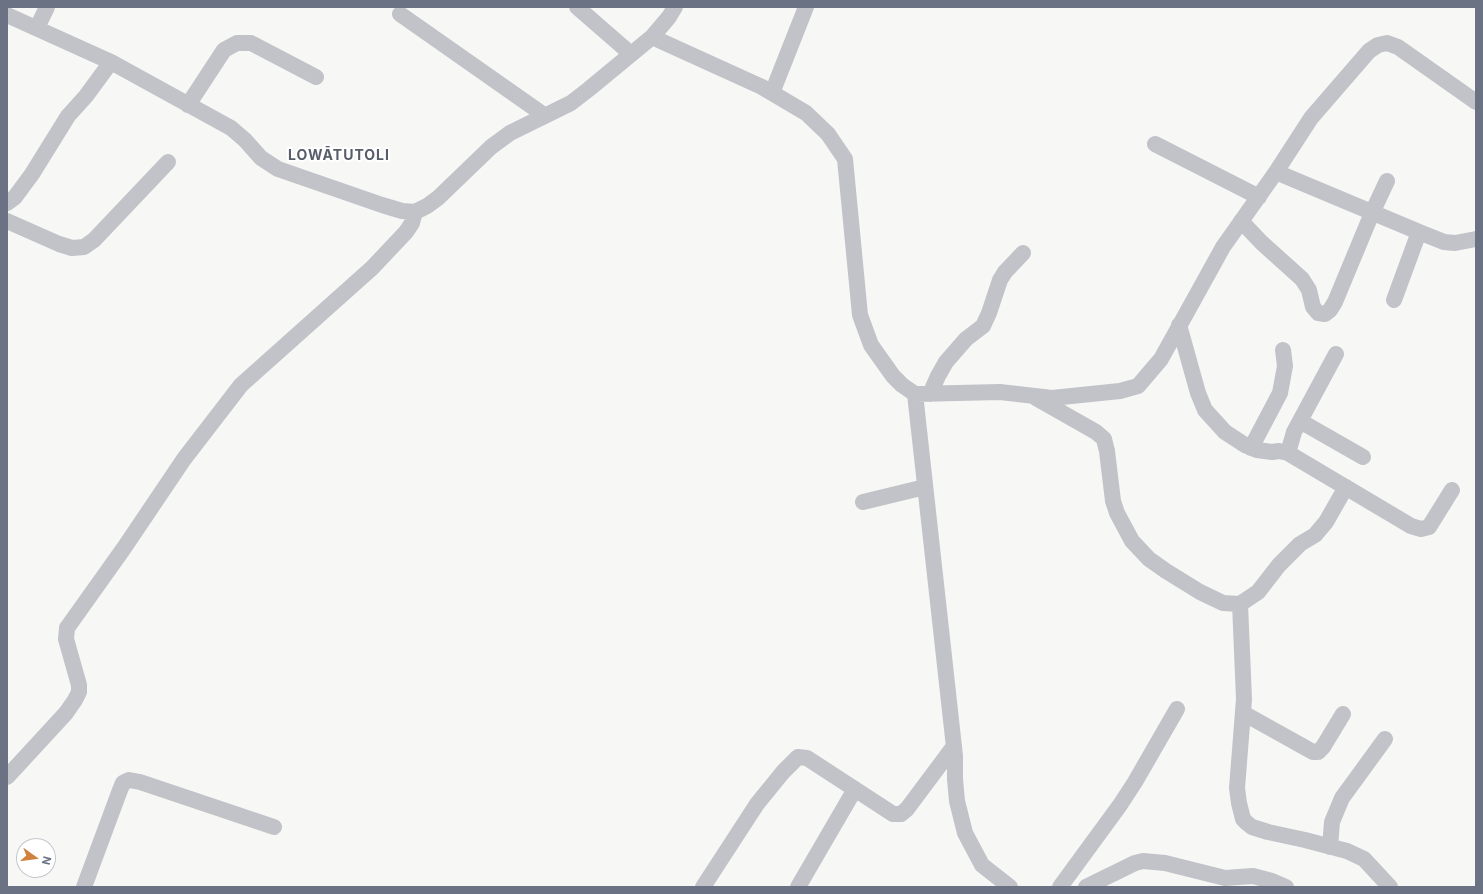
<!DOCTYPE html>
<meta charset="utf-8">
<style>
body{margin:0}
#map{position:relative;width:1483px;height:894px;overflow:hidden;background:#f7f7f5;font-family:Inter,sans-serif}
canvas{display:block}
.frame{position:absolute;inset:0;border:8px solid #6a7283;pointer-events:none}
.north{position:absolute;left:16px;top:838px;width:40px;height:40px;box-sizing:border-box;background:#fff;border:1px solid #c3c7cd;border-radius:50%;rotate:104deg;font-size:11px;font-weight:700;line-height:16px;text-align:center;color:#6a7283}
.north::after{content:'';display:block;margin:auto;width:14px;height:18px;background:#cf813e;clip-path:polygon(50% 0,100% 100%,50% 72%,0 100%)}
</style>
<div id="map">
<canvas width="1483" height="894"></canvas>
<div class="frame"></div>
<div class="north">N</div>
</div>
<script>
const ctx = document.querySelector('canvas').getContext('2d');
ctx.lineJoin = 'round';
const poly = rows => new Path2D(rows.map(r => 'M' + r).join(''));
function trace(path, color, width, dash) { ctx.strokeStyle = color; ctx.lineWidth = width; ctx.lineCap = dash ? 'butt' : 'round'; ctx.setLineDash(dash || []); ctx.stroke(path); }
function drawText(font, color, halo, rows, align = 'center') {
  ctx.font = font + ' Inter,sans-serif'; ctx.lineWidth = 4; ctx.setLineDash([]); ctx.textBaseline = 'middle'; ctx.strokeStyle = halo; ctx.fillStyle = color; for (const [text, x, y, turn = 0] of rows) {
    ctx.save(); ctx.translate(x, y); ctx.rotate((+turn || 0) * Math.PI / 180); ctx.textAlign = isNaN(turn) ? turn : align; if (halo) ctx.strokeText(text, 0, 0); ctx.fillText(text, 0, 0); ctx.restore();
  }
}
trace(poly([
 [577,7,631,54],
 [400,14,544,115],
 [7,15,111,62,231,128,245,140,261,158,278,169,382,205,402,211,415,212,427,206,438,198,491,147,510,133,571,103,589,89,652,37,669,17,675,7],
 [37,28,47,7],
 [652,37,762,87,806,113,828,134,845,159,860,315,871,345,893,376,902,385,915,394,1000,392,1052,398,1120,391,1138,386,1161,359,1223,247,1276,172,1311,118,1369,51,1378,45,1387,43,1398,47,1476,102],
 [772,93,806,7],
 [188,105,224,50,237,43,251,43,316,77],
 [1155,144,1259,197],
 [1276,172,1419,232,1394,300],
 [7,203,15,197,32,174,68,116,86,96,111,62],
 [7,221,59,244,72,248,84,247,94,240,168,162],
 [1241,221,1262,243,1302,279,1309,290,1313,307,1318,313,1325,314,1330,310,1335,302,1372,213,1387,181],
 [1419,232,1444,242,1455,243,1476,239],
 [1179,325,1198,393,1205,410,1225,432,1245,445,1257,450,1272,452,1279,451,1288,453,1411,526,1421,529,1429,527,1452,490],
 [915,394,955,756,955,779,957,801,965,833,982,865,1010,887],
 [930,394,938,376,946,362,966,339,983,326,989,313,1000,280,1005,272,1023,253],
 [1036,398,1096,432,1104,439,1107,451,1113,501,1117,513,1132,541,1149,559,1166,571,1200,592,1223,603,1240,604,1258,592,1279,565,1300,544,1315,535,1326,522,1346,487],
 [1300,421,1363,457],
 [1251,448,1280,393,1285,366,1283,350],
 [1288,453,1294,432,1336,354],
 [863,502,925,487],
 [1240,604,1244,699,1237,788,1239,803,1243,819,1247,823,1252,827,1268,832,1305,840,1347,851,1364,859,1390,887],
 [1243,713,1313,752,1318,752,1323,747,1343,714],
 [7,777,66,713,75,700,79,692,79,685,66,639,67,628,124,548,184,459,241,385,372,268,406,232,412,223,415,212],
 [1330,847,1332,822,1342,798,1385,739],
 [84,887,120,790,123,783,129,780,140,782,274,827],
 [703,887,757,804,783,772,798,757,807,758,893,814,901,814,907,809,954,746],
 [798,887,855,789],
 [1060,887,1120,805,1135,782,1177,709],
 [1086,887,1135,863,1143,861,1165,863,1225,878,1253,876,1272,881,1286,887]
]), '#c1c3c8', 16);
ctx.letterSpacing = '1px';
drawText('bold 14px', '#575d69', '#fff', [
 ["LOWĀTUTOLI",339,156]
]);
ctx.letterSpacing = '0px';
</script>
